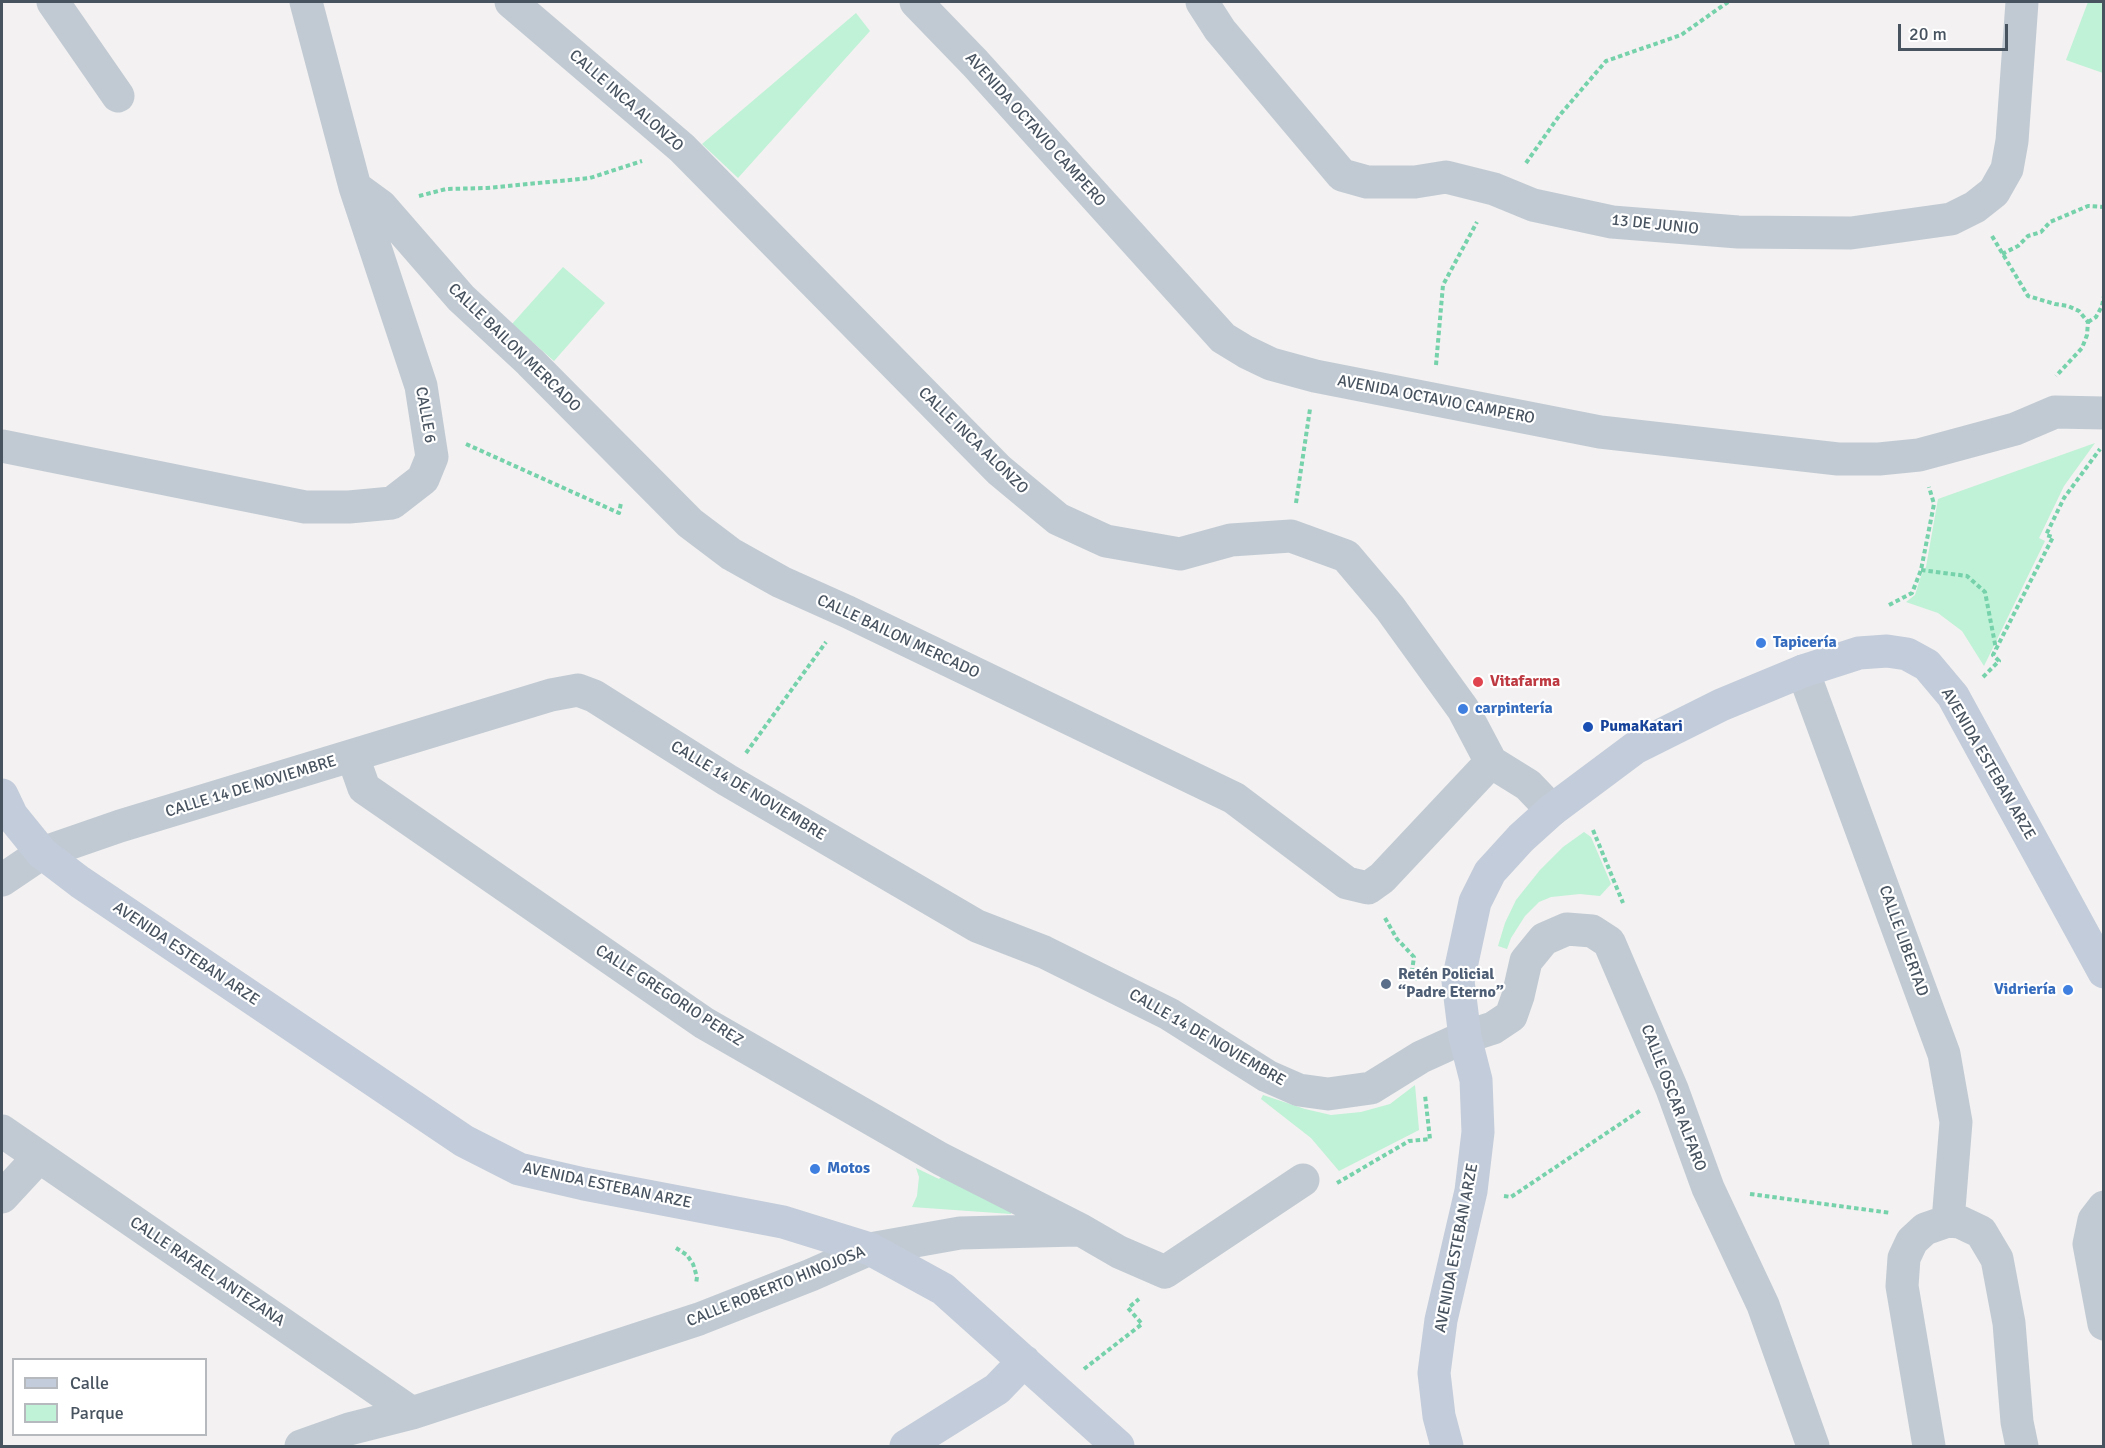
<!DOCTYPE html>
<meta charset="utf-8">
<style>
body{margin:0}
#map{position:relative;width:2105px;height:1448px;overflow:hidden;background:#f3f1f1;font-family:Signika,sans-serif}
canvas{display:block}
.frame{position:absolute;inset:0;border:3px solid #485360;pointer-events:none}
.legend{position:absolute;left:12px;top:1358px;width:195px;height:78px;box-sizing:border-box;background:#fff;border:2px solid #b6babf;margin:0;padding:8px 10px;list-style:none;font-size:18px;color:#485360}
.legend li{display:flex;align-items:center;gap:12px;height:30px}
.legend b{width:30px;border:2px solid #b6babf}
.scale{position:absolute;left:1898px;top:24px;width:110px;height:27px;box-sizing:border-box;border:3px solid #485360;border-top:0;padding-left:8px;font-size:18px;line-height:21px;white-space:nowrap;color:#485360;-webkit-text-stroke:4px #fff;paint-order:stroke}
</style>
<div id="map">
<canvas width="2105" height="1448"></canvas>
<div class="frame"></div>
<ul class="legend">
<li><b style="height:8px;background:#c3ccda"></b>Calle</li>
<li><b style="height:16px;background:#bff2d6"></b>Parque</li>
</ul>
<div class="scale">20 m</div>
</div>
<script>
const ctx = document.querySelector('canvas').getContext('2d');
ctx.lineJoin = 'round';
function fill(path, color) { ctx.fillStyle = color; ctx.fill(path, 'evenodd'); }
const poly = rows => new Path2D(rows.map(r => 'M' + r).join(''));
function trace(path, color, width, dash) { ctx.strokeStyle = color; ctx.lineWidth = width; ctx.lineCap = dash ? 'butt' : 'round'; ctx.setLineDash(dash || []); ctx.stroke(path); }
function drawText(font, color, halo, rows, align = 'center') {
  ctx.font = font + ' Signika,sans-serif'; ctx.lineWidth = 4.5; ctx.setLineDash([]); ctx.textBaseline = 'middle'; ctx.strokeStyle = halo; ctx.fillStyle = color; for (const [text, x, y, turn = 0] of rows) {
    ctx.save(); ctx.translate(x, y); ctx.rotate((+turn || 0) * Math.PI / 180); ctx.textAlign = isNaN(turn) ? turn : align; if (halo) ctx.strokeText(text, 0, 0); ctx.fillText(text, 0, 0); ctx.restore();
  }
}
fill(poly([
 [2088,2,2103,2,2103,73,2066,60],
 [856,13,870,31,738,178,702,144],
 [563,267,605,303,554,361,512,324],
 [2095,443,2064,486,2039,538,2045,541,1984,666,1962,631,1938,613,1906,602,1915,595,1921,576,1926,567,1938,499],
 [1584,832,1591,837,1611,884,1600,896,1580,894,1551,897,1539,902,1525,916,1511,938,1507,949,1498,946,1505,923,1516,900,1540,870,1563,847],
 [1415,1085,1419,1130,1339,1171,1311,1138,1261,1099,1263,1095,1305,1109,1331,1115,1361,1112,1390,1104],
 [916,1168,939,1179,943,1175,1012,1211,1011,1214,912,1207,917,1196,919,1177]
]), '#bff2d6');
trace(poly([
 [1526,163,1559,116,1606,61,1681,35,1728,2],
 [419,196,446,189,487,188,590,178,642,161],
 [1992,236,2028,296,2055,304,2068,306,2079,311,2088,322,2087,335,2082,348,2056,376],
 [2002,254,2018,246,2028,236,2041,232,2050,222,2088,206,2104,207],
 [2088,322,2096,317,2102,306,2104,296],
 [1436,365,1443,285,1477,222],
 [466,444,619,513,621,503],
 [1296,503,1310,409],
 [1921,570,1967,576,1985,592,1996,649],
 [1889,605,1912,593,1921,570,1934,504,1929,487],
 [1983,677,1999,661,1993,655,2053,537,2046,535,2064,498,2100,449],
 [746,753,826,642],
 [1593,830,1623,903],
 [1385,918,1397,939,1414,957,1411,978,1423,979],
 [1337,1183,1409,1141,1430,1139,1425,1095],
 [1750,1194,1891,1213],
 [1504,1196,1511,1197,1641,1110],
 [676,1248,687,1255,693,1264,697,1277,696,1284],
 [1084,1369,1142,1324,1128,1308,1139,1299]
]), '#75d2ab', 4, [4.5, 3]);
trace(poly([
 [53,2,118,96],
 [511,2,682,148,999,470,1058,519,1106,541,1180,554,1231,540,1291,536,1346,556,1390,608,1463,709,1491,762,1528,785,1552,810],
 [916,2,975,63,1223,338,1246,352,1271,364,1315,376,1600,432,1838,459,1879,459,1919,455,2015,429,2055,412,2104,413],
 [1202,2,1220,30,1342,175,1367,182,1415,182,1446,177,1494,189,1533,205,1612,222,1738,232,1851,233,1951,219,1975,207,1994,192,2007,169,2012,141,2022,2],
 [355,187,381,206,461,298,530,362,690,523,731,554,781,582,848,612,1234,798,1347,883,1368,888,1382,878,1491,762],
 [2,446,305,507,349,507,392,503,423,479,432,457,421,386,355,187,306,2],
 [1803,671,1944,1054,1956,1122,1948,1221],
 [353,757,364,788,704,1023,941,1159,1081,1230,1119,1252,1165,1272,1303,1180],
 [2,880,42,853,120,826,551,695,578,690,594,696,727,780,977,926,1044,952,1169,1014,1267,1076,1299,1090,1328,1094,1371,1088,1421,1057,1465,1037,1493,1028,1511,1016,1518,996,1526,961,1544,939,1567,929,1592,931,1609,942,1672,1089,1708,1188,1763,1305,1813,1446],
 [2,1131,412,1413],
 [2,1197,39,1157],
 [2104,1207,2094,1220,2089,1244,2104,1324],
 [301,1446,349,1429,412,1413,699,1319,811,1275,870,1249,960,1233,1077,1230],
 [1929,1446,1902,1286,1904,1258,1912,1241,1925,1229,1948,1221,1960,1222,1981,1232,1997,1259,2009,1323,2017,1422,2022,1446]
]), '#c1cad3', 33);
trace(poly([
 [2,795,12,816,42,853,80,882,464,1141,519,1169,584,1184,783,1222,870,1249,943,1289,1118,1446],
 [906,1446,997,1389,1024,1361],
 [1447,1446,1439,1416,1434,1373,1441,1320,1471,1191,1478,1132,1476,1080,1465,1037,1458,981,1475,902,1490,872,1521,838,1552,810,1635,748,1721,705,1803,671,1859,653,1887,651,1907,654,1927,665,1953,696,2104,972]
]), '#c3ccda', 33);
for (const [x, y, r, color] of [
 [1761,643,6,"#3f7fe0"],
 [1478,682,6,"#e0444e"],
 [1463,709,6,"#3f7fe0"],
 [1588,727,6,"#1a4fb4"],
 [1386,984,6,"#5c6f8a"],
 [2068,990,6,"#3f7fe0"],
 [815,1169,6,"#3f7fe0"]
]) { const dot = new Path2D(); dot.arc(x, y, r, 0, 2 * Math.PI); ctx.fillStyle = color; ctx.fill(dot); trace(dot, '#fff', 2); }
drawText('16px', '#485360', '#fff', [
 ["CALLE INCA ALONZO",626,101,41],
 ["AVENIDA OCTAVIO CAMPERO",1035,130,48],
 ["13 DE JUNIO",1655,225,6],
 ["CALLE BAILON MERCADO",514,348,44],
 ["AVENIDA OCTAVIO CAMPERO",1436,400,11],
 ["CALLE 6",425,415,80],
 ["CALLE INCA ALONZO",973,441,44],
 ["CALLE BAILON MERCADO",898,637,25],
 ["AVENIDA ESTEBAN ARZE",1988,764,60],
 ["CALLE 14 DE NOVIEMBRE",251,787,-17],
 ["CALLE 14 DE NOVIEMBRE",748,791,31],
 ["CALLE LIBERTAD",1903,941,70],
 ["AVENIDA ESTEBAN ARZE",186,954,34],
 ["CALLE GREGORIO PEREZ",669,996,33],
 ["CALLE 14 DE NOVIEMBRE",1207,1038,30],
 ["CALLE OSCAR ALFARO",1673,1098,69],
 ["AVENIDA ESTEBAN ARZE",607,1186,12],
 ["AVENIDA ESTEBAN ARZE",1457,1248,-79],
 ["CALLE RAFAEL ANTEZANA",207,1272,34],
 ["CALLE ROBERTO HINOJOSA",776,1287,-22]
]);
drawText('bold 16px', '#366cbe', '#fff', [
 ["Tapicería",1773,643],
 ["carpintería",1475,709],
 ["Vidriería",2056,990,"right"],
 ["Motos",827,1169]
], 'left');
drawText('bold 16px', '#be3a42', '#fff', [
 ["Vitafarma",1490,682]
], 'left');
drawText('bold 16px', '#164399', '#fff', [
 ["PumaKatari",1600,727]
], 'left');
drawText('bold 16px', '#4e5e75', '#fff', [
 ["Retén Policial",1398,975],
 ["“Padre Eterno”",1398,993]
], 'left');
</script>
